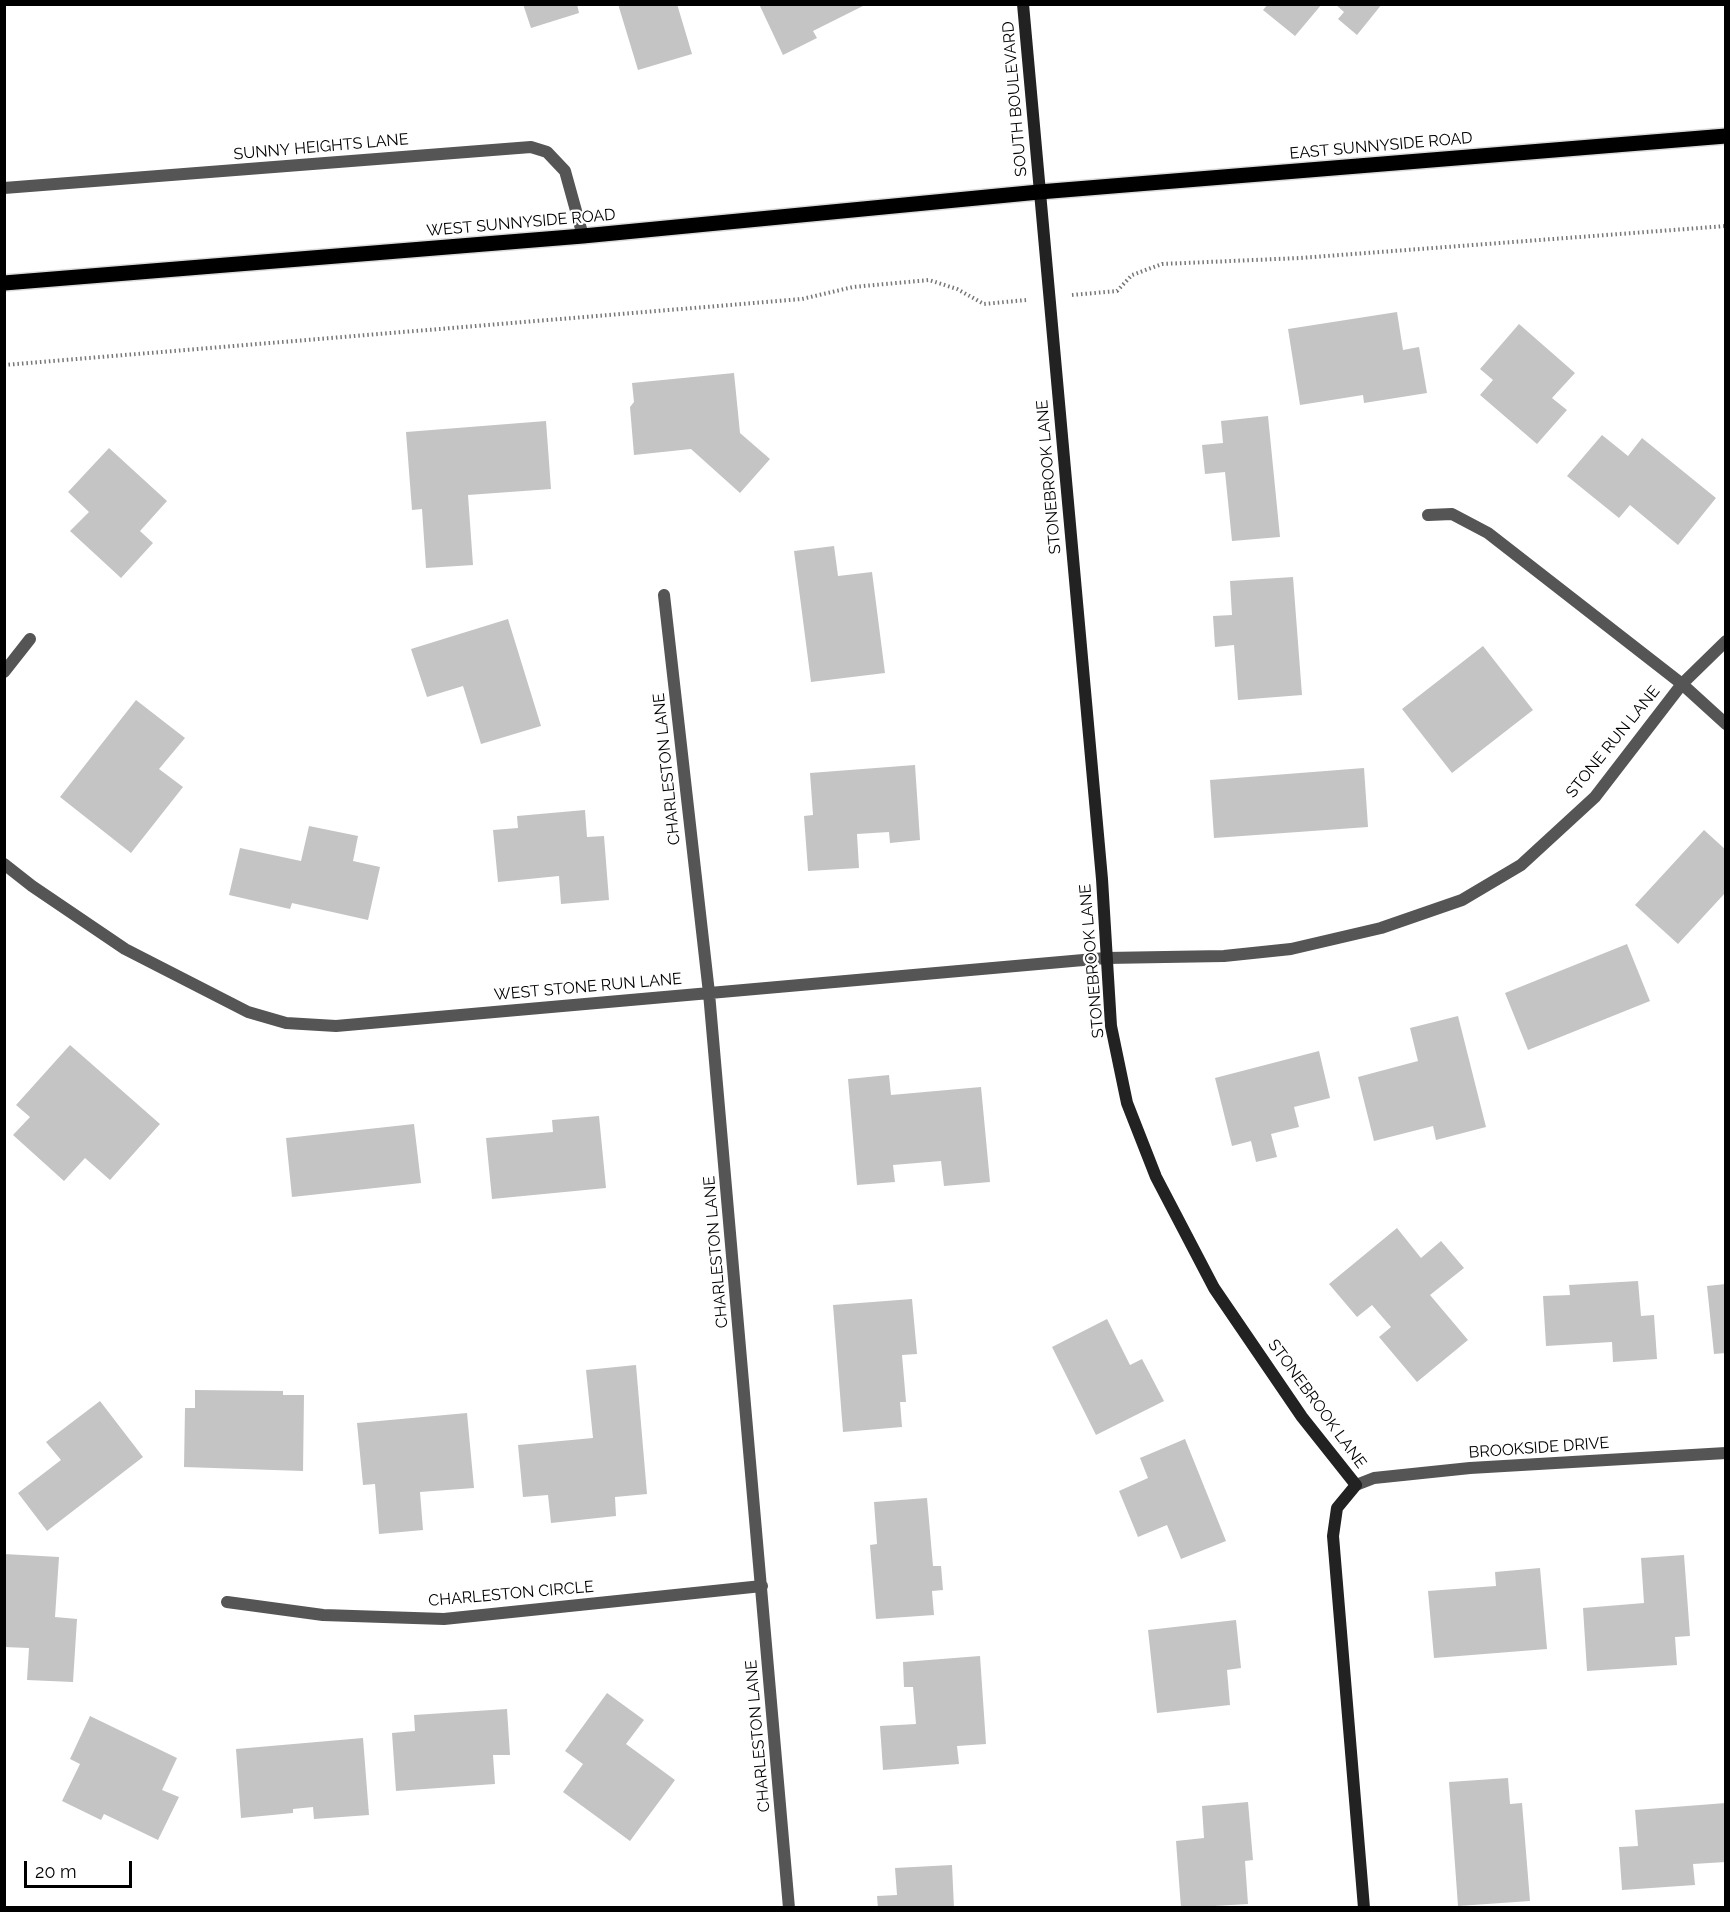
<!DOCTYPE html>
<style>
body{margin:0}
#map{position:relative;width:1730px;height:1912px;overflow:hidden;background:#fff;font-family:Raleway,sans-serif}
canvas{display:block}
.frame{position:absolute;inset:0;border:6px solid #000;pointer-events:none}
.scale{position:absolute;left:24px;top:1861px;width:108px;height:27px;box-sizing:border-box;border:3px solid #000;border-top:0;padding-left:8px;font-size:18px;line-height:21px;white-space:nowrap;color:#000;-webkit-text-stroke:4px #fff;paint-order:stroke}
</style>
<div id="map">
<canvas width="1730" height="1912"></canvas>
<div class="frame"></div>
<div class="scale">20 m</div>
</div>
<script>
const ctx = document.querySelector('canvas').getContext('2d');
ctx.lineJoin = 'round';
function fill(path, color) { ctx.fillStyle = color; ctx.fill(path, 'evenodd'); }
const poly = rows => new Path2D(rows.map(r => 'M' + r).join(''));
function trace(path, color, width, dash) { ctx.strokeStyle = color; ctx.lineWidth = width; ctx.lineCap = dash ? 'butt' : 'round'; ctx.setLineDash(dash || []); ctx.stroke(path); }
function drawText(font, color, halo, rows, align = 'center') {
  ctx.font = font + ' Raleway,sans-serif'; ctx.lineWidth = 4.5; ctx.setLineDash([]); ctx.textBaseline = 'middle'; ctx.strokeStyle = halo; ctx.fillStyle = color; for (const [text, x, y, turn = 0] of rows) {
    ctx.save(); ctx.translate(x, y); ctx.rotate((+turn || 0) * Math.PI / 180); ctx.textAlign = isNaN(turn) ? turn : align; if (halo) ctx.strokeText(text, 0, 0); ctx.fillText(text, 0, 0); ctx.restore();
  }
}
fill(poly([
 [523,4,577,4,579,13,531,28],
 [618,4,677,4,692,54,638,70],
 [759,4,867,4,813,31,817,38,783,55],
 [1268,4,1322,4,1295,36,1263,10],
 [1335,4,1382,4,1357,35,1338,19,1344,12],
 [1397,312,1403,350,1419,347,1427,393,1364,403,1363,395,1300,405,1288,329],
 [1519,324,1575,373,1552,398,1567,410,1537,444,1480,395,1493,380,1480,369],
 [734,373,740,433,770,459,740,493,691,449,634,455,630,407,634,402,632,383],
 [1268,416,1280,537,1232,541,1225,472,1205,474,1202,445,1223,443,1221,421],
 [546,421,551,489,468,495,473,565,426,568,422,509,412,510,406,432],
 [1602,435,1628,456,1642,438,1716,498,1678,545,1630,505,1619,518,1567,476],
 [109,448,167,501,140,531,153,543,121,578,70,531,89,512,68,492],
 [834,546,838,576,872,572,885,673,811,682,794,551],
 [1293,577,1302,695,1238,700,1234,645,1215,647,1213,616,1232,615,1230,581],
 [508,619,541,726,481,744,463,686,427,697,411,649],
 [1483,646,1533,710,1452,773,1402,709],
 [136,700,185,738,159,769,183,787,131,853,60,797],
 [915,765,920,840,890,843,889,832,857,834,859,868,808,871,804,816,813,815,810,773],
 [1364,768,1368,827,1214,838,1210,780],
 [585,810,587,837,604,836,609,900,561,904,559,876,498,882,493,830,518,828,517,816],
 [309,826,358,836,353,861,380,867,368,920,292,903,290,909,229,895,240,848,301,861],
 [1704,830,1726,850,1726,892,1678,944,1635,905],
 [1627,944,1650,1001,1528,1050,1505,993],
 [1458,1016,1486,1127,1436,1140,1433,1126,1374,1141,1358,1077,1418,1061,1410,1028],
 [70,1045,160,1124,110,1180,85,1158,64,1181,13,1135,30,1117,16,1105],
 [1319,1051,1330,1098,1294,1107,1299,1127,1271,1134,1277,1157,1256,1162,1251,1141,1232,1146,1215,1078],
 [889,1075,891,1095,981,1087,990,1182,944,1186,941,1161,893,1165,895,1182,857,1185,848,1079],
 [599,1116,606,1188,492,1199,486,1138,553,1132,552,1120],
 [414,1124,421,1183,292,1197,286,1138],
 [1397,1228,1421,1258,1441,1241,1464,1268,1430,1295,1468,1340,1417,1382,1379,1337,1391,1327,1372,1305,1357,1317,1329,1284],
 [1638,1281,1641,1316,1654,1315,1657,1359,1613,1362,1612,1342,1546,1346,1543,1296,1570,1295,1569,1285],
 [1726,1284,1726,1353,1714,1354,1707,1286],
 [912,1299,917,1354,902,1355,906,1402,900,1402,902,1427,843,1432,833,1305],
 [1107,1319,1130,1365,1142,1359,1164,1401,1096,1435,1052,1347],
 [636,1365,647,1494,615,1497,616,1516,551,1523,548,1495,523,1497,518,1445,593,1438,586,1370],
 [195,1390,283,1391,283,1395,304,1395,303,1471,184,1467,185,1408,195,1408],
 [100,1401,143,1457,47,1531,18,1493,61,1460,46,1442],
 [467,1413,474,1488,420,1492,423,1530,379,1534,375,1484,363,1485,357,1423],
 [1185,1439,1226,1541,1181,1559,1167,1525,1138,1537,1119,1491,1148,1478,1140,1458],
 [927,1498,933,1566,941,1566,943,1590,932,1591,934,1615,876,1619,870,1545,877,1544,874,1502],
 [4,1554,59,1557,55,1617,77,1619,73,1682,27,1680,29,1648,4,1647],
 [1684,1555,1690,1636,1675,1637,1677,1665,1587,1671,1583,1608,1644,1603,1641,1558],
 [1540,1568,1547,1649,1434,1658,1428,1591,1496,1586,1495,1572],
 [1236,1620,1241,1668,1227,1670,1230,1705,1157,1713,1148,1630],
 [980,1656,986,1744,957,1746,959,1764,883,1770,880,1726,916,1724,913,1687,904,1687,903,1662],
 [607,1693,644,1720,626,1744,675,1780,630,1841,563,1792,583,1764,565,1751],
 [507,1709,510,1755,493,1755,495,1784,396,1791,392,1733,415,1731,414,1715],
 [90,1716,177,1758,162,1790,179,1797,158,1840,104,1814,101,1820,62,1801,80,1764,70,1759],
 [363,1738,369,1815,314,1819,313,1807,293,1809,293,1813,241,1818,236,1749],
 [1508,1778,1510,1804,1522,1803,1530,1901,1458,1906,1449,1782],
 [1248,1802,1253,1860,1245,1861,1248,1904,1181,1908,1176,1841,1204,1838,1202,1806],
 [1726,1803,1726,1862,1693,1864,1695,1885,1622,1890,1619,1847,1638,1846,1635,1810],
 [952,1865,954,1908,878,1908,877,1896,897,1895,895,1868]
]), '#c4c4c4');
const primary = poly([
 [4,283,583,236,1039,192,1726,136]
]);
trace(primary, '#dbdbdb', 18);
trace(poly([
 [1072,295,1117,291,1132,275,1162,264,1300,258,1726,226],
 [4,365,802,299,853,287,929,280,957,289,984,304,1026,300]
]), '#777', 4, [1.5, 3]);
trace(poly([
 [4,188,531,147,547,152,565,171,583,236],
 [1428,515,1452,514,1488,533,1682,684,1726,724],
 [664,595,709,993,789,1908],
 [4,672,30,639],
 [4,864,32,886,125,949,248,1012,286,1023,336,1026,1106,958,1224,956,1291,949,1381,928,1462,900,1521,865,1595,797,1682,684,1726,641],
 [1356,1485,1374,1478,1470,1468,1726,1453],
 [227,1602,323,1615,444,1619,762,1586]
]), '#555', 12);
trace(poly([
 [1023,4,1102,879,1111,1026,1127,1103,1156,1177,1214,1288,1302,1417,1356,1485,1337,1508,1333,1536,1364,1908]
]), '#222', 12);
trace(primary, '#000', 15);
drawText('16px', '#000', '#fff', [
 ["SOUTH BOULEVARD",1015,99,-95],
 ["EAST SUNNYSIDE ROAD",1381,146,-5],
 ["SUNNY HEIGHTS LANE",321,147,-5],
 ["WEST SUNNYSIDE ROAD",521,223,-5],
 ["STONEBROOK LANE",1049,477,-95],
 ["STONE RUN LANE",1613,742,-51],
 ["CHARLESTON LANE",667,769,-96],
 ["STONEBROOK LANE",1092,961,-95],
 ["WEST STONE RUN LANE",588,987,-5],
 ["CHARLESTON LANE",716,1252,-95],
 ["STONEBROOK LANE",1317,1404,54],
 ["BROOKSIDE DRIVE",1539,1448,-4],
 ["CHARLESTON CIRCLE",511,1594,-5],
 ["CHARLESTON LANE",758,1736,-95]
]);
</script>
